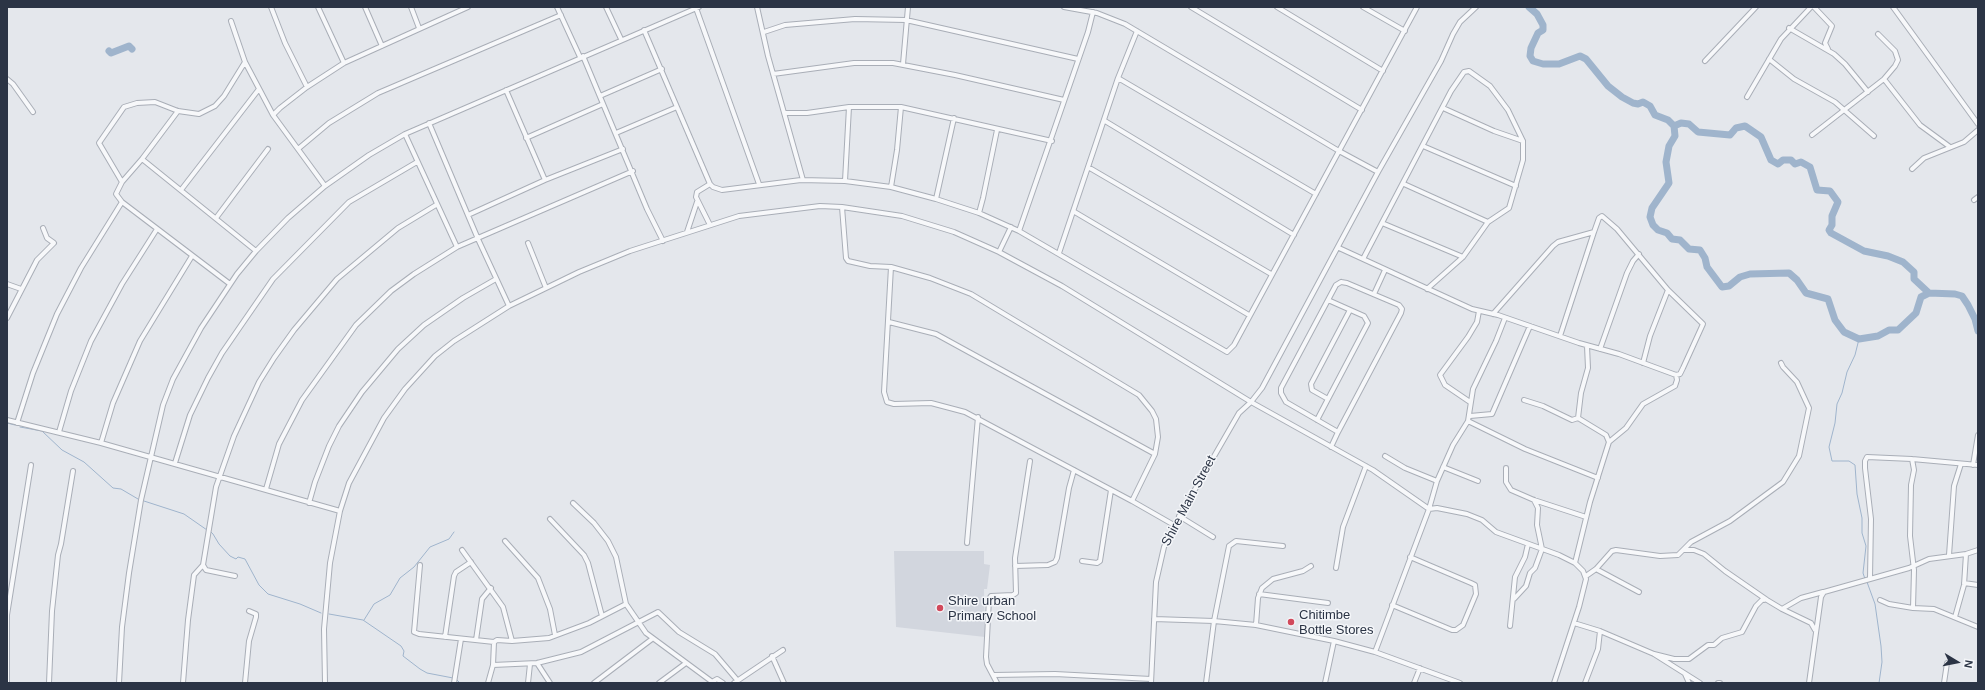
<!DOCTYPE html>
<style>
body{margin:0}
#map{position:relative;width:1985px;height:690px;overflow:hidden;background:#e4e7ec;font-family:Arial,sans-serif}
canvas{display:block}
.frame{position:absolute;inset:0;border:8px solid #2b3445;pointer-events:none}
.north{position:absolute;left:1937px;top:642px;width:40px;height:40px;-webkit-text-stroke:3px #f4f6f9;paint-order:stroke;rotate:100deg;font-size:11px;font-weight:700;line-height:16px;text-align:center;color:#2b3445}
.north::after{content:'';display:block;margin:auto;width:14px;height:18px;background:#2b3445;clip-path:polygon(50% 0,100% 100%,50% 72%,0 100%)}
</style>
<div id="map">
<canvas width="1985" height="690"></canvas>
<div class="frame"></div>
<div class="north">N</div>
</div>
<script>
const ctx = document.querySelector('canvas').getContext('2d');
ctx.lineJoin = 'round';
function fill(path, color) { ctx.fillStyle = color; ctx.fill(path, 'evenodd'); }
const poly = rows => new Path2D(rows.map(r => 'M' + r).join(''));
function trace(path, color, width, dash) { ctx.strokeStyle = color; ctx.lineWidth = width; ctx.lineCap = dash ? 'butt' : 'round'; ctx.setLineDash(dash || []); ctx.stroke(path); }
function drawText(font, color, halo, rows, align = 'center') {
  ctx.font = font + ' Arial,sans-serif'; ctx.lineWidth = 3; ctx.setLineDash([]); ctx.textBaseline = 'middle'; ctx.strokeStyle = halo; ctx.fillStyle = color; for (const [text, x, y, turn = 0] of rows) {
    ctx.save(); ctx.translate(x, y); ctx.rotate((+turn || 0) * Math.PI / 180); ctx.textAlign = isNaN(turn) ? turn : align; if (halo) ctx.strokeText(text, 0, 0); ctx.fillText(text, 0, 0); ctx.restore();
  }
}
fill(poly([
 [894,551,984,551,984,564,990,565,987,589,984,589,985,637,896,627]
]), '#d2d6de');
trace(poly([
 [1859,339,1855,355,1847,372,1842,393,1837,404,1835,423,1829,447,1832,461,1849,461,1855,465,1857,494,1862,518,1862,533,1866,546,1863,573,1865,579],
 [7,423,15,425],
 [20,427,42,431,62,450,84,462,113,488,121,489,138,499],
 [144,501,184,514,207,530],
 [210,531,213,534,219,544,230,556,236,559,238,557,245,559,259,585,268,594,300,604,321,613],
 [1867,582,1875,604,1881,646,1882,662,1879,683],
 [329,614,363,620,401,646,404,651,403,656,420,669,427,673,453,678],
 [364,620,374,604,390,595,400,578,414,567,430,547,449,539,454,532],
 [456,679,460,683]
]), '#9fb4cc', 1);
trace(poly([
 [1529,7,1537,14,1543,25,1543,30,1538,33,1531,48,1530,56,1533,61,1543,64,1559,64,1580,56,1586,59,1608,86,1622,97,1633,103,1638,104,1643,102,1650,106,1655,115,1668,120,1674,126,1675,136,1669,146,1666,162,1669,183,1652,208,1650,217,1653,225,1658,230,1667,233,1672,239,1680,240,1689,249,1700,250,1705,258,1707,267,1722,287,1729,286,1740,277,1750,274,1789,273,1797,280,1806,293,1828,299,1835,320,1844,332,1859,339,1878,336,1889,330,1898,330,1916,313,1921,297,1929,293,1955,294,1962,296,1968,305,1975,319,1978,331],
 [109,51,111,53,129,46,132,49],
 [1674,126,1681,123,1689,124,1698,132,1730,135,1736,128,1745,126,1761,137,1771,160,1778,164,1783,160,1791,160,1795,164,1801,162,1810,167,1817,190,1830,191,1838,202,1832,216,1832,225,1829,230,1831,233,1864,251,1888,256,1903,262,1914,272,1914,279,1929,293]
]), '#9fb4cc', 7);
const minor = poly([
 [271,7,285,43,307,87],
 [318,7,344,63],
 [365,7,382,46],
 [411,7,419,28],
 [557,7,580,57],
 [606,7,621,39],
 [757,7,768,56,803,180],
 [1064,7,1097,13,1125,24,1339,151,1378,172],
 [1191,7,1362,110],
 [1277,7,1383,71],
 [1363,7,1405,31],
 [1814,7,1832,26,1825,43,1828,49],
 [1893,7,1978,124],
 [696,8,759,184],
 [231,21,245,62,273,115,325,186],
 [1789,28,1834,54,1845,64,1868,92],
 [644,30,710,184,713,187,722,190,801,180,845,181,891,187,936,199,979,213,1019,231,1227,352,1234,345,1417,7],
 [764,32,785,25,855,19,906,20,1078,59],
 [583,56,647,209,663,241],
 [1769,59,1794,79,1835,102,1874,136],
 [1705,61,1756,7],
 [903,64,908,7],
 [773,74,854,63,893,63,955,75,1064,100],
 [1118,78,1316,194],
 [7,79,13,84,33,112],
 [1884,79,1920,125,1950,147],
 [506,90,545,180,623,149],
 [600,96,662,69],
 [1747,97,1781,39,1811,7],
 [1443,108,1494,131,1523,141],
 [178,111,142,159,122,182,116,194,122,202,230,284],
 [785,113,807,113,849,107,901,107,1052,141],
 [273,115,280,108,307,87,344,63,468,7],
 [1105,121,1294,235],
 [429,123,478,239,509,306],
 [616,133,677,107],
 [405,134,457,247],
 [1812,135,1884,79,1895,66,1898,60,1895,51,1878,34],
 [526,138,603,104],
 [1423,146,1516,186],
 [298,149,329,123,378,93,561,15],
 [142,159,256,251],
 [1088,167,1271,274],
 [1912,169,1924,158,1964,142,1978,130],
 [845,181,849,107],
 [122,182,99,143,124,107,137,103,155,102,178,111,199,114,215,106,224,96,245,62],
 [710,184,697,192,696,197,710,225],
 [1404,184,1488,222],
 [891,187,897,150,901,107],
 [181,190,259,89],
 [936,199,954,118],
 [1974,200,1978,197],
 [842,207,846,258,848,261,870,266,891,267,930,278,971,294,1139,395,1152,411,1156,419,1158,437,1155,454,1132,501],
 [1073,211,1249,315],
 [979,213,983,198,997,130],
 [468,215,545,180],
 [216,218,268,149],
 [1382,223,1463,257],
 [1019,231,1088,32,1093,12],
 [687,232,697,202],
 [528,243,546,288],
 [1339,248,1472,309,1498,315,1579,343,1619,354,1676,375,1680,374,1683,368,1703,324,1668,290,1617,229,1602,216,1599,218,1594,232,1560,336],
 [999,252,1011,227],
 [1059,253,1118,78,1137,31],
 [1363,259,1451,91,1464,72,1469,71,1490,86,1508,110,1523,141,1523,160,1509,208,1488,222,1463,257,1427,289],
 [891,267,884,392,887,402,894,404,931,403,965,412,1132,501,1174,525],
 [1341,282,1347,283,1399,305,1402,309,1401,313,1338,432,1286,402,1281,393,1281,388,1336,285,1341,282],
 [7,284,21,289],
 [1374,294,1385,270],
 [1328,300,1364,316,1368,323,1328,399,1312,390,1311,384,1350,310],
 [1493,314,1553,246,1558,242,1594,232],
 [7,318,37,260,54,243,47,238,43,228],
 [889,322,936,334,1155,454],
 [1600,349,1627,273,1633,261,1639,254],
 [1643,363,1650,336,1668,290],
 [1524,400,1543,406,1572,420,1578,418],
 [1470,402,1445,385,1440,375,1468,337,1477,322,1479,311],
 [1470,416,1492,414,1530,326],
 [7,420,101,443,340,511],
 [1317,420,1328,399],
 [1468,421,1525,449,1598,478],
 [17,423,33,373,57,314,81,268,122,202],
 [59,432,71,391,91,341,122,284,157,229],
 [1609,442,1626,428,1643,404,1675,386,1677,380,1676,375],
 [101,443,113,403,140,341,192,256],
 [1331,447,1338,432],
 [1385,456,1405,468,1437,481],
 [1912,459,1914,470,1911,485,1910,536,1914,570,1913,608,1934,609,1978,627],
 [175,463,190,415,208,378,222,353,273,279,349,202,417,162],
 [1973,465,1978,435],
 [1443,467,1478,481],
 [1506,468,1506,482,1511,490,1534,500,1586,517],
 [266,489,279,444,302,400,356,325,391,291,414,274,457,247,633,171],
 [309,503,315,482,329,446,339,426,362,392,398,349,424,325,463,298,496,279],
 [573,503,594,523,608,541,616,557,626,604,646,633,711,681],
 [1179,516,1213,537],
 [550,519,584,555,588,563,602,616],
 [505,541,538,578,550,609,555,635],
 [967,543,978,417],
 [462,550,503,607,512,641],
 [1684,550,1694,550,1704,554,1725,571,1767,600,1782,609,1811,623,1815,630],
 [1949,555,1954,486,1961,464],
 [1082,561,1097,563,1100,561,1111,490],
 [1575,563,1590,502,1609,442,1606,435,1578,418,1581,393,1588,368,1587,346],
 [203,565,216,487,234,436,259,382,274,358,294,330,337,279,398,228,436,205],
 [420,565,414,632,419,634,494,642],
 [1015,566,1048,565,1055,562,1057,558,1069,488,1074,470],
 [1336,568,1343,527,1366,466],
 [1596,569,1639,592],
 [1586,576,1596,569,1612,551,1616,550,1660,556,1678,555,1691,542,1730,521,1783,482,1799,456,1809,408,1797,382,1783,367,1781,363],
 [1870,578,1871,519,1865,468,1865,461,1867,457,1912,459,1978,465],
 [1964,583,1978,585],
 [1259,594,1328,603],
 [1514,599,1526,586,1530,573,1535,568,1542,549,1537,525,1538,508,1534,500],
 [1880,600,1889,604,1913,608],
 [1392,605,1452,630,1456,630,1463,625,1476,594,1475,585,1471,583,1410,557],
 [1782,609,1801,598,1823,592],
 [1955,617,1964,585,1966,554],
 [1154,619,1214,621,1256,625,1334,641,1375,652,1460,683],
 [1574,623,1600,631,1654,654,1700,683],
 [1256,625,1258,598,1262,588,1273,579,1303,571,1311,566],
 [1510,626,1515,577,1525,557,1528,544],
 [445,637,454,576,456,572,471,562],
 [476,640,482,599,491,588],
 [1375,652,1429,509,1437,481,1453,445,1468,421,1473,389,1496,341,1505,318],
 [1654,654,1674,659,1689,659,1708,645,1714,645,1722,638,1742,632,1756,606,1764,598,1764,600],
 [772,656,784,683],
 [537,663,550,683],
 [493,665,494,642,497,640,512,641,549,638,589,623,626,604],
 [1685,674,1689,683],
 [994,675,1055,674,1151,679],
 [7,683,7,615,31,465],
 [49,683,52,611,58,555,61,544,73,471],
 [119,683,122,627,129,573,141,500,163,405,173,379,201,328,237,274,256,251,288,218,325,186,369,155,405,134,699,7],
 [183,683,188,620,194,575,203,565,206,570,235,576],
 [245,683,249,641,256,617,256,614,249,611],
 [325,683,324,629,330,563,340,511,349,483,384,418,405,389,435,356,454,341,509,306,579,272,630,251,739,216,820,206,842,207,902,216,954,232,999,252,1062,286,1251,402,1373,470,1429,509,1437,508,1467,514,1482,520,1496,532,1559,555,1575,563,1583,571,1586,579,1579,607,1554,683],
 [454,683,461,639],
 [488,683,493,665,537,663,581,652,658,612,679,632,715,654,738,681],
 [528,683,530,664],
 [594,683,652,639],
 [659,683,686,663],
 [710,683,717,679,723,683],
 [734,683,783,650],
 [997,683,987,664,986,657,989,599,991,596,1013,595,1016,593,1015,558,1030,461],
 [1151,683,1156,582,1164,547,1171,531,1239,413,1251,402,1262,388,1378,172,1441,61,1453,34,1460,22,1476,7],
 [1206,683,1214,621,1229,546,1236,541,1283,546],
 [1325,683,1334,641],
 [1414,683,1420,668],
 [1585,683,1598,649,1600,631],
 [1718,683,1720,683],
 [1809,683,1821,597,1824,592,1909,568,1929,559,1966,554,1978,550],
 [1944,683,1947,663]
]);
trace(minor, '#a9aeb7', 6);
trace(minor, '#f7f8fa', 4);
for (const [x, y, r, color] of [
 [940,608,4,"#d1495b"],
 [1291,622,4,"#d1495b"]
]) { const dot = new Path2D(); dot.arc(x, y, r, 0, 2 * Math.PI); ctx.fillStyle = color; ctx.fill(dot); trace(dot, '#f4f6f9', 1.5); }
drawText('13px', '#2b3445', '#f4f6f9', [
 ["Shire Main Street",1189,501,-62]
]);
drawText('13px', '#2b3445', '#f4f6f9', [
 ["Shire urban",948,601],
 ["Primary School",948,616],
 ["Chitimbe",1299,615],
 ["Bottle Stores",1299,630]
], 'left');
</script>
